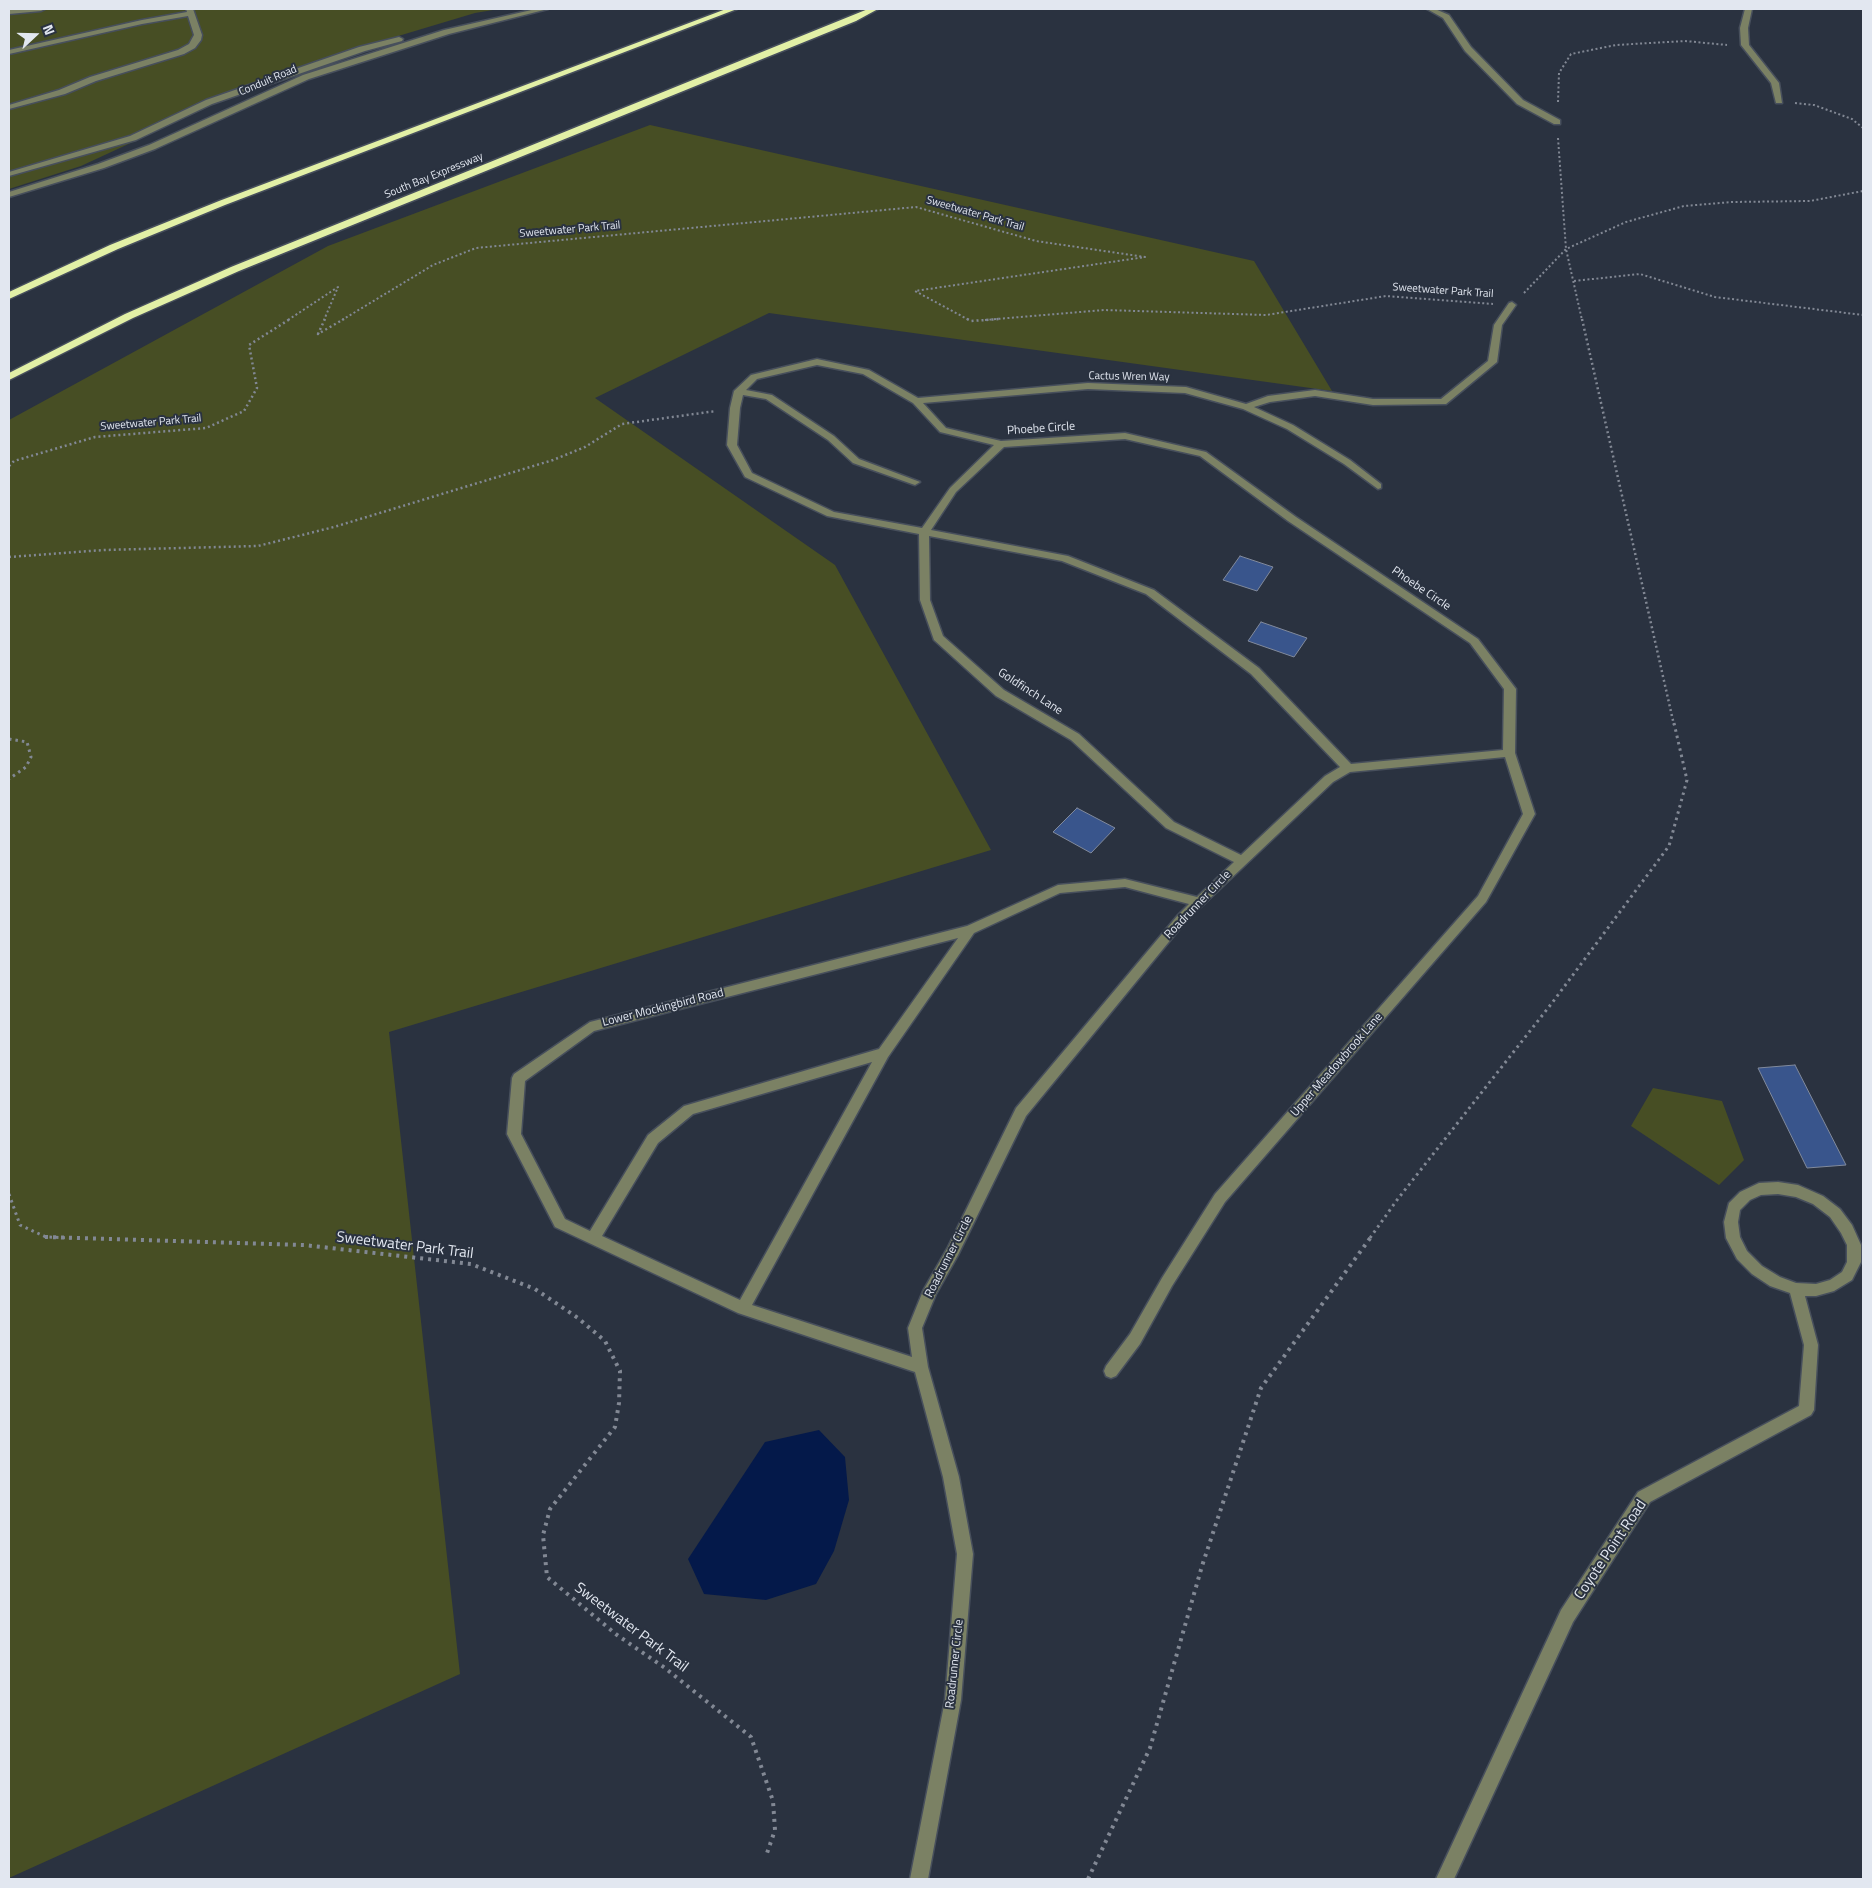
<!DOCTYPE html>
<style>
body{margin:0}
#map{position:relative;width:1872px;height:1888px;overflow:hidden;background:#2a3240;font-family:"Titillium Web",sans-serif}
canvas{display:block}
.frame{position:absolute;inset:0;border:10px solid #e2e7f0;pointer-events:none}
.north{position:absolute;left:10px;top:10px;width:50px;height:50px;-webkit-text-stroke:4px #2a3240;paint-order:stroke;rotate:69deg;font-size:14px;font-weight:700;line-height:20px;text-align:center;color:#e2e7f0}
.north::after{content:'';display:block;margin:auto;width:18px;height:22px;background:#e2e7f0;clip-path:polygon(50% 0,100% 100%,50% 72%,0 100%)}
</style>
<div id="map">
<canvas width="1872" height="1888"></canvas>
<div class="frame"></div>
<div class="north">N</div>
</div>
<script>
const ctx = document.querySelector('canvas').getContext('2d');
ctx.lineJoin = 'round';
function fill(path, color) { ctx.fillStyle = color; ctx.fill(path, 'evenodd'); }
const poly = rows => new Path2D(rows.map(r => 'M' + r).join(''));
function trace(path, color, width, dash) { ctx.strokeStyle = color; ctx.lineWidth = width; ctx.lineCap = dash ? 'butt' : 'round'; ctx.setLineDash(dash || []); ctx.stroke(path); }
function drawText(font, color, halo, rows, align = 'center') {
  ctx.font = font + ' "Titillium Web",sans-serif'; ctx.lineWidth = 4; ctx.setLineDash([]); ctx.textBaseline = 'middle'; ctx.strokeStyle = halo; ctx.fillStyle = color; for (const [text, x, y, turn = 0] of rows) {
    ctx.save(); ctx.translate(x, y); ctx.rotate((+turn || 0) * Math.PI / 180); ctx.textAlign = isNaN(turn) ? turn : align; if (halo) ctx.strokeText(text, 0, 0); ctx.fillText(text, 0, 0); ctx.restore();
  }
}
fill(poly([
 [9,9,499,9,475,13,395,37,243,91,81,166,9,189],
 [650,125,1254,261,1332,391,769,313,595,398,835,565,991,850,389,1032,460,1674,9,1878,9,420,328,246],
 [1653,1088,1722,1101,1744,1160,1719,1185,1631,1126]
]), '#474e24');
fill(poly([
 [819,1430,845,1457,849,1500,834,1551,816,1584,766,1600,704,1594,688,1559,765,1442]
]), '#04194a');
const building = poly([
 [1240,556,1273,567,1257,591,1223,580,1240,556],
 [1261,622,1307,638,1294,657,1248,641,1261,622],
 [1077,808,1115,828,1091,853,1053,832,1077,808],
 [1795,1065,1846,1165,1807,1168,1758,1068,1795,1065]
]);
fill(building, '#39558c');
trace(building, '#818a9c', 1);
const minor = poly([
 [21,9,45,9,41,11,9,14,9,10,21,9],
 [186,9,193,9,202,35,201,40,195,48,184,54,96,81,65,94,9,109,9,105,59,90,90,77,178,50,189,44,194,35,188,16,142,24,9,54,9,50,142,20,187,12,186,9],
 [536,9,548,9,449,34,309,79,155,149,104,168,9,197,9,192,98,164,149,145,303,75,444,30,536,9],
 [1427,9,1435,9,1449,15,1471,47,1523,100,1560,120,1560,124,1554,124,1517,104,1465,51,1443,18,1427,9],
 [1745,9,1752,9,1748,28,1749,45,1779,83,1782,103,1776,103,1771,83,1741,45,1740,28,1745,9],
 [399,37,403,39,402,41,365,51,212,104,136,140,9,176,9,172,130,136,206,100,359,47,399,37],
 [1512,302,1516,305,1502,325,1497,362,1446,404,1373,405,1315,396,1270,402,1254,407,1293,425,1350,460,1381,484,1381,488,1378,489,1344,464,1287,429,1243,409,1185,393,1088,389,923,403,946,428,1001,441,1125,433,1206,452,1296,517,1478,639,1516,689,1515,753,1535,814,1486,902,1225,1202,1172,1286,1140,1344,1116,1376,1111,1378,1106,1376,1104,1371,1106,1366,1130,1334,1162,1278,1215,1194,1478,896,1523,814,1505,757,1350,772,1333,782,1186,921,1026,1116,958,1255,936,1294,922,1328,928,1367,959,1477,973,1554,961,1700,928,1879,910,1879,945,1700,957,1554,943,1477,915,1372,738,1313,555,1227,507,1134,512,1078,514,1074,590,1022,967,926,1058,885,1125,879,1197,897,1234,862,1166,828,1071,740,996,696,934,640,920,600,919,534,827,516,745,477,727,445,730,408,734,391,751,375,817,359,869,370,918,398,1088,383,1186,387,1246,404,1268,396,1315,390,1373,399,1441,399,1488,361,1494,325,1509,303,1512,302],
 [817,365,863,374,913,403,940,432,994,445,950,488,922,528,834,512,752,473,737,445,740,408,743,395,766,399,828,440,853,463,912,484,915,485,920,482,859,459,834,436,772,395,746,390,757,379,817,365],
 [1125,439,1200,456,1288,521,1470,643,1504,689,1503,750,1351,764,1259,668,1154,590,1068,556,931,530,956,492,1004,447,1125,439],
 [929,536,1062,561,1146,594,1251,674,1340,767,1325,776,1241,855,1174,822,1079,734,1004,690,943,636,930,600,929,536],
 [1125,887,1189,904,1178,915,1016,1108,948,1247,923,1291,908,1328,912,1357,752,1305,888,1057,974,933,1060,893,1125,887],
 [958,938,879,1049,684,1106,648,1135,590,1231,565,1219,521,1134,525,1081,594,1031,958,938],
 [872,1062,740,1300,602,1236,658,1143,693,1114,872,1062],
 [1778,1182,1798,1185,1823,1196,1840,1209,1852,1225,1861,1245,1861,1262,1852,1280,1834,1291,1816,1296,1805,1296,1818,1345,1814,1410,1811,1415,1650,1502,1573,1622,1454,1879,1436,1879,1561,1610,1638,1492,1799,1406,1804,1345,1790,1293,1770,1286,1752,1274,1737,1259,1726,1238,1724,1222,1729,1203,1740,1192,1759,1183,1778,1182],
 [1778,1194,1796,1197,1813,1204,1830,1217,1841,1233,1847,1245,1847,1262,1842,1272,1830,1280,1816,1284,1796,1283,1780,1277,1762,1266,1747,1251,1740,1237,1738,1222,1740,1210,1750,1200,1761,1195,1778,1194]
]);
const highway = poly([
 [726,9,737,9,225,205,118,249,9,299,9,292,110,245,219,201,726,9],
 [868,9,878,9,856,21,239,271,133,318,9,380,9,373,125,314,231,267,868,9]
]);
trace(minor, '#474f5c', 3);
trace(highway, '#474f5c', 3);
trace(poly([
 [1558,102,1559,73,1571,54,1616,45,1685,41,1727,45],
 [1795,103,1814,105,1852,119,1863,128],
 [1558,138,1566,249,1582,320],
 [1574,281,1640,274,1715,297,1863,315],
 [1524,293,1566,249,1626,222,1684,206,1732,202,1810,201,1863,191],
 [288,320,338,287,324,320],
 [342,320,433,265,476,248,916,207,1036,241,1145,257,915,291,969,320],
 [985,320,1104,310,1266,315,1386,296,1493,304]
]), '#828894', 2, [2, 2.5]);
trace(poly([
 [325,319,318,334,344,319],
 [967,319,971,321,1000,319],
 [1582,319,1674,725],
 [9,466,14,461,95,437,206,428,244,411,257,388,249,345,290,319],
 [9,557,104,550,258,546,334,527,553,460,585,447,622,424,716,411]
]), '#828894', 2.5, [2, 3]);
trace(poly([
 [9,739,27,742,31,757,26,767,9,779],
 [9,1194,20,1225,46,1237,74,1238],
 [1370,1238,1397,1200,1552,1003,1669,846,1687,780,1674,723]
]), '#828894', 3, [2.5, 4]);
trace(poly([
 [45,1237,304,1245,471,1264,535,1289,578,1318,605,1341,620,1371,619,1403,615,1427,550,1509,543,1535,547,1577,617,1635,665,1668,751,1737,773,1801,775,1830,766,1856],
 [1088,1879,1150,1748,1202,1566,1261,1388,1371,1237]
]), '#828894', 4, [3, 5]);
fill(minor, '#7b8164');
fill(highway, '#e2f0a6');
drawText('11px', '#e2e7f0', '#2a3240', [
 ["Conduit Road",268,81,-23],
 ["South Bay Expressway",434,176,-22],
 ["Sweetwater Park Trail",975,214,16],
 ["Sweetwater Park Trail",570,230,-5],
 ["Sweetwater Park Trail",1443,291,4],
 ["Cactus Wren Way",1129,377,1],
 ["Sweetwater Park Trail",151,423,-5]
]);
drawText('12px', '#e2e7f0', '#2a3240', [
 ["Phoebe Circle",1041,429,-4],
 ["Phoebe Circle",1421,589,34],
 ["Goldfinch Lane",1030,692,33],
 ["Roadrunner Circle",1198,905,-46],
 ["Lower Mockingbird Road",663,1008,-14],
 ["Upper Meadowbrook Lane",1337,1065,-49],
 ["Roadrunner Circle",949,1257,-63],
 ["Roadrunner Circle",955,1664,-84]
]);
drawText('15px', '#e2e7f0', '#2a3240', [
 ["Sweetwater Park Trail",405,1246,7],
 ["Coyote Point Road",1611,1550,-56],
 ["Sweetwater Park Trail",631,1628,37]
]);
</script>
